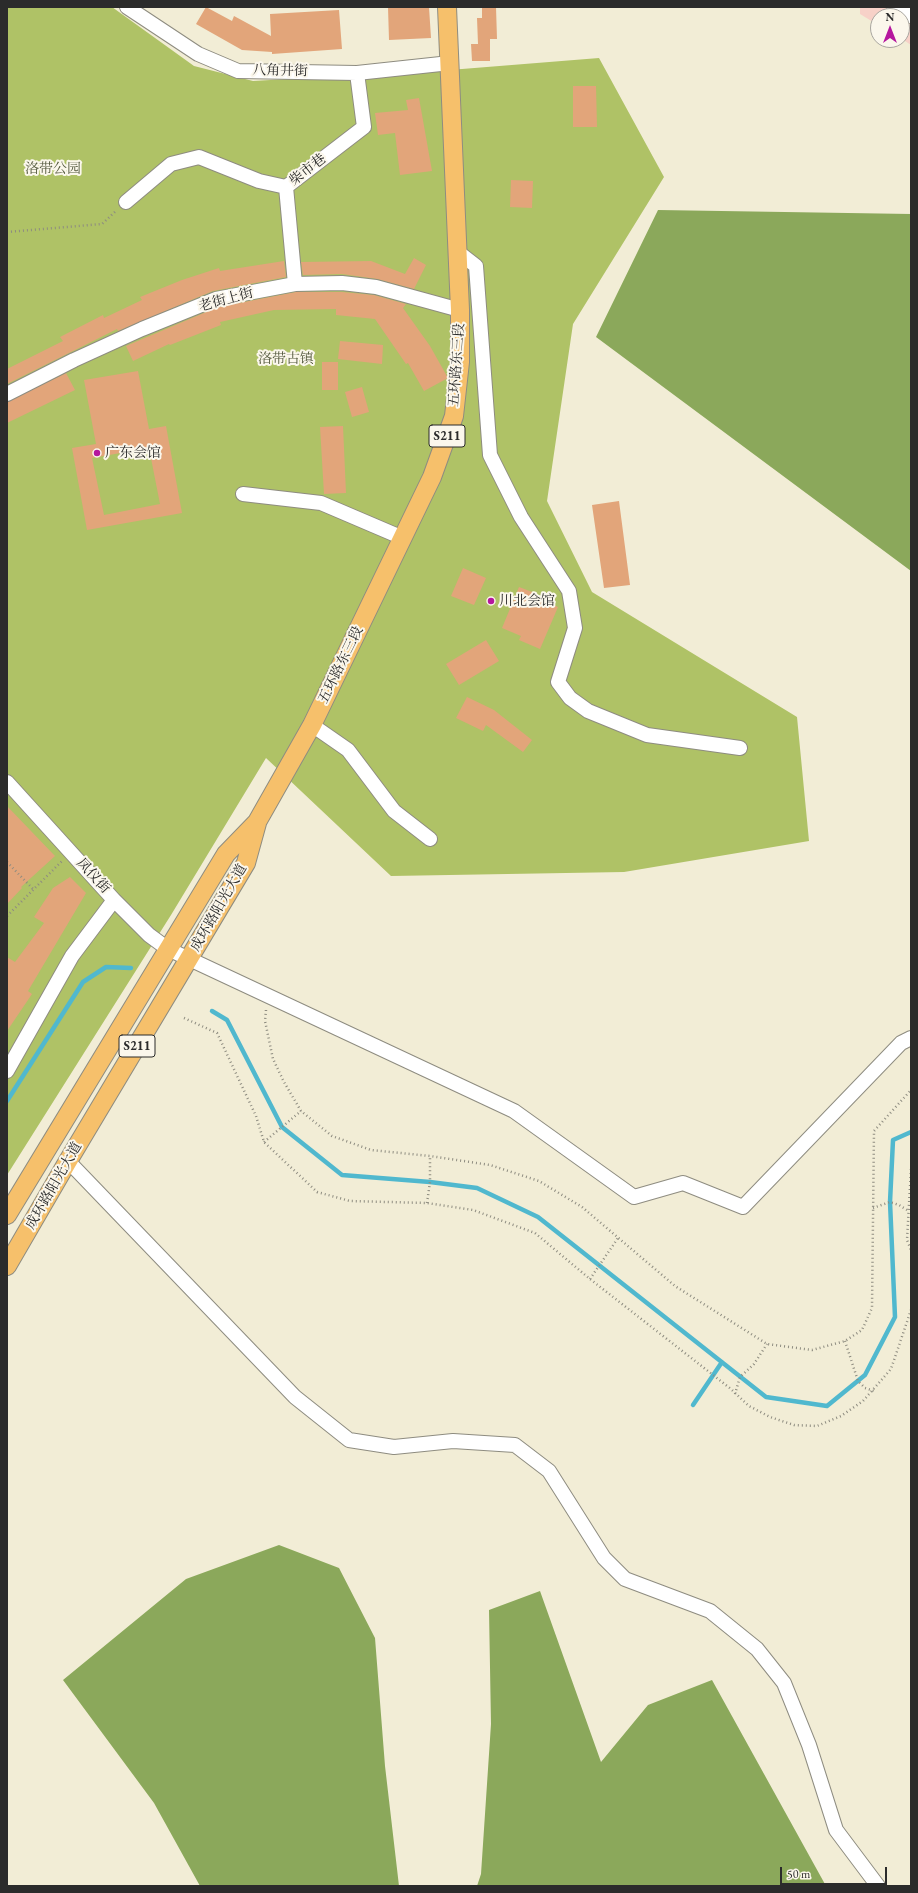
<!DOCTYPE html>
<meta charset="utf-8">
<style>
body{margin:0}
#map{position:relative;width:918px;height:1893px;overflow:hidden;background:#f2edd6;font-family:"EB Garamond",serif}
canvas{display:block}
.frame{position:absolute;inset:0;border:8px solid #2b2b2b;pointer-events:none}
.north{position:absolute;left:870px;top:8px;width:40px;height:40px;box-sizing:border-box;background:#fbf7ec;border:1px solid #a8a59f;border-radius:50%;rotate:0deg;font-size:11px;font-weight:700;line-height:16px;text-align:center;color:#2b2b2b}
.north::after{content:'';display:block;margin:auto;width:14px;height:18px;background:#b5179e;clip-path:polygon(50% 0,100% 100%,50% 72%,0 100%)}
.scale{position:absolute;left:780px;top:1867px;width:107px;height:18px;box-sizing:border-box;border:2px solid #2b2b2b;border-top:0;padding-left:5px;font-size:12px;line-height:14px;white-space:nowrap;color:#2b2b2b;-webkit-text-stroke:3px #fbf7ec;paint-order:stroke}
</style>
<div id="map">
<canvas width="918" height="1893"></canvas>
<div class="frame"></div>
<div class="north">N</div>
<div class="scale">50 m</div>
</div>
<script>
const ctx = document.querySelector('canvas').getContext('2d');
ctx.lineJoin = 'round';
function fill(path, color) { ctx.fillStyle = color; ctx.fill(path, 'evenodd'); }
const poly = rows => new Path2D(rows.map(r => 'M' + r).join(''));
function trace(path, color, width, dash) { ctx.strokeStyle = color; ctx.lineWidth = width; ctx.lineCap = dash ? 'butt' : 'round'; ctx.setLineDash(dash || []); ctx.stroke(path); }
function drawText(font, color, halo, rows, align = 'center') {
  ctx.font = font + ' "EB Garamond","Noto Serif SC",serif'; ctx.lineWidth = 4; ctx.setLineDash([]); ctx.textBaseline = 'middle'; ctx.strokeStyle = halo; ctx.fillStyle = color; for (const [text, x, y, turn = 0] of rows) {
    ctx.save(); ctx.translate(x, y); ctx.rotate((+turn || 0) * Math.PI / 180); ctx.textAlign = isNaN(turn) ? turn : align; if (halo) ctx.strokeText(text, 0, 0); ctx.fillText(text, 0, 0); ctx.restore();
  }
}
fill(poly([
 [860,7,911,7,911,45,902,39,902,16,878,16,878,25,860,14]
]), '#f7d1c8');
fill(poly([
 [7,7,112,7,194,66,253,81,462,69,599,58,664,177,573,324,547,501,592,592,797,717,809,841,624,872,391,876,266,758,171,915,7,1175]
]), '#afc266');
fill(poly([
 [658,210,911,214,911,571,596,337],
 [279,1545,339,1568,375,1638,385,1766,399,1886,200,1886,154,1803,63,1680,186,1579],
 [540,1591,601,1762,648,1705,712,1680,826,1886,477,1886,481,1874,491,1724,489,1610]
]), '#8ba85b');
trace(poly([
 [212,1011,227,1020,282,1127,342,1175,430,1182,477,1188,538,1217,766,1397,827,1406,865,1375,895,1317,890,1202,893,1140,911,1132],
 [7,1101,83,982,106,967,131,968],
 [693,1405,722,1362]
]), '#50b8ce', 4.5);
fill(poly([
 [206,7,232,21,234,16,271,36,270,14,339,10,342,49,272,54,272,52,242,50,196,24],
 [388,7,429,7,431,38,389,40],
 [482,7,496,7,497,39,490,39,490,61,472,61,471,44,478,44,477,18,482,18],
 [573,86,596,86,597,127,573,127],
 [419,98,432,171,400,175,395,133,378,135,375,113,408,110,406,100],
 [511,180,533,181,532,208,510,207],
 [414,258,426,265,414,289,377,279,342,274,303,275,301,262,371,261,405,274],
 [284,261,286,277,213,291,118,331,117,329,7,384,7,369,63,341,60,337,103,315,104,318,142,300,140,297,182,280,219,268,220,271],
 [296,292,342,292,374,295,406,304,403,308,430,346,448,378,424,391,408,363,406,364,375,319,336,315,336,309,274,310,220,322,221,325,170,345,169,344,133,361,126,346,218,307],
 [340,341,383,345,382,364,338,359],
 [322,362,338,362,338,390,322,390],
 [138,371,149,429,166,426,182,513,87,530,72,448,96,444,84,380],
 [149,448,160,504,104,515,92,458],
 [66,373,75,390,7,423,7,402],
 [362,387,369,412,352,417,345,392],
 [343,426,346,493,324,494,320,427],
 [619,501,630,585,604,588,592,505],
 [463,568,486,578,474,605,451,596],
 [519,587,535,593,534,597,558,607,540,649,519,640,521,636,502,628],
 [486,640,499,661,459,685,446,664],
 [467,697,494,710,532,740,523,752,486,725,483,731,456,718],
 [7,806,55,856,21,887,22,888,7,904],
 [70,877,86,893,28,991,32,994,7,1031,7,957,15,962,44,923,34,917,53,888]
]), '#e2a57a');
const minor = poly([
 [127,7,198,54,238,71,357,73,450,63],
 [894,7,911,16],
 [126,202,171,164,199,157,259,181,286,187],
 [458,252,476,266,490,455,521,517,569,591,575,628,558,682,570,698,588,711,647,735,740,748],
 [295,284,286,187,364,127,357,73],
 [7,394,74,360,142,329,216,299,295,284,342,283,376,287,460,310],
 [243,494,321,503,403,538],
 [312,725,348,750,394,811,430,839],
 [7,782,114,900,149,935,168,949,514,1111,634,1197,683,1183,743,1207,901,1043,911,1038],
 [7,1071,72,956,114,900],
 [68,1161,295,1397,349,1440,394,1447,453,1441,515,1445,549,1471,604,1558,625,1579,710,1611,757,1649,784,1683,809,1745,836,1830,878,1886]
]);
const major = poly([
 [7,1215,226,854,257,822,312,725,432,477,454,416,460,362,460,310,447,7],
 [7,1266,68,1161,246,863,257,823]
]);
trace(minor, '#8e8c80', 16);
trace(major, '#8e8c80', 20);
trace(poly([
 [7,232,102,224,117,210],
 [7,862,34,890],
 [7,916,62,861],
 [266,1010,265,1021,273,1059,284,1082,301,1111,332,1136,371,1150,430,1156,490,1165,539,1181,582,1207,675,1286,767,1344,812,1350,845,1341,862,1330,872,1308,874,1131,911,1090],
 [184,1018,217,1033,256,1116,264,1142,317,1192,350,1201,427,1203,473,1210,535,1233,590,1279,731,1389,749,1406,770,1417,794,1425,817,1426,841,1416,863,1401,891,1369,911,1310],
 [264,1142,301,1111],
 [911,1169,907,1240,911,1250],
 [427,1203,430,1182,430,1156],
 [873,1208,890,1202,899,1205,907,1210],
 [590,1279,618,1238],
 [845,1341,858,1381,865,1388,874,1391],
 [735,1394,740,1377,754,1364,767,1344]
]), '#8e8c80', 2.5, [1, 3]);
trace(minor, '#fff', 14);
trace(major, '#f6c06b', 18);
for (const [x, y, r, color] of [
 [97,453,4,"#b5179e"],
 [491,601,4,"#b5179e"]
]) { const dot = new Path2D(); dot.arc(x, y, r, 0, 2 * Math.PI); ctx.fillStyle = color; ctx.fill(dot); trace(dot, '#fbf7ec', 1.5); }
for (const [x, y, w] of [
 [447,436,36],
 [137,1046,36]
]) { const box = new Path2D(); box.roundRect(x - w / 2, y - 11, w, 22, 3); ctx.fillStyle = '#fbf7ec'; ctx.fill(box); trace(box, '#2b2b2b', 1); }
drawText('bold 13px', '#2b2b2b', null, [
 ["S211",447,436],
 ["S211",137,1046]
]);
drawText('14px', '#2b2b2b', '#fbf7ec', [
 ["八角井街",280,71,1],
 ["柴市巷",308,170,-38],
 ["老街上街",226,300,-15],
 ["五环路东三段",457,365,-86],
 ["五环路东三段",341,665,-64],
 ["凤仪街",93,876,47],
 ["成环路阳光大道",219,908,-60],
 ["成环路阳光大道",54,1186,-60]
]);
drawText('14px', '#53583d', '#fbf7ec', [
 ["洛带公园",53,169],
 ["洛带古镇",286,359]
]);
drawText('14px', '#2b2b2b', '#fbf7ec', [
 ["广东会馆",105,453],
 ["川北会馆",499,601]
], 'left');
</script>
